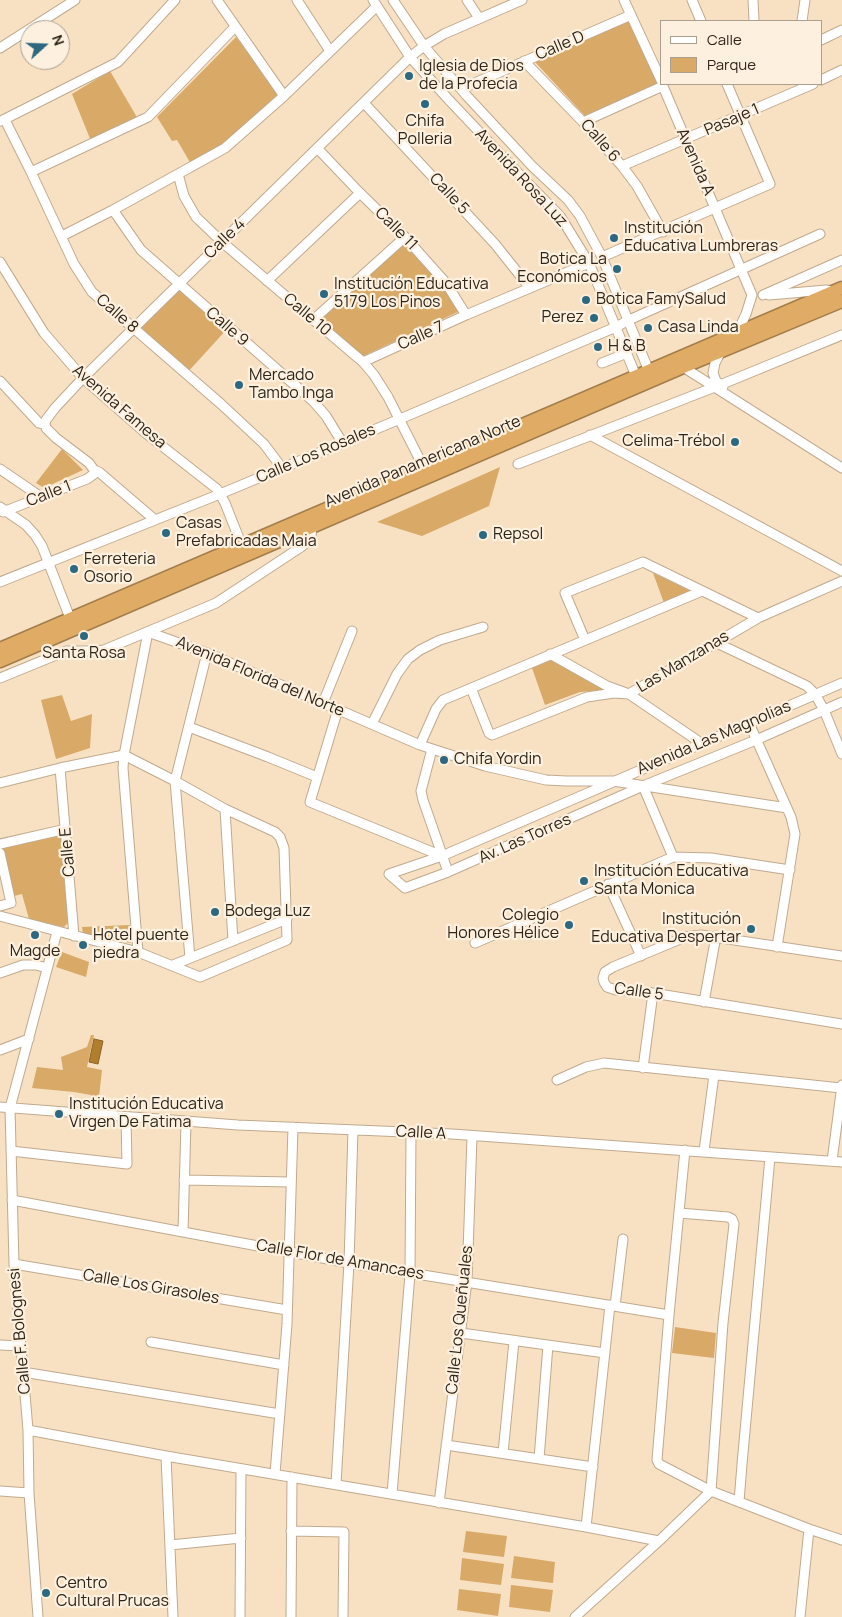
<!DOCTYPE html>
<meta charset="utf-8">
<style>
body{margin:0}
#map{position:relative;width:842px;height:1617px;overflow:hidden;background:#f8e1c3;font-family:Manrope,sans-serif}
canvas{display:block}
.legend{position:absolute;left:660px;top:20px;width:162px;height:65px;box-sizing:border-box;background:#fef0de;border:1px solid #ab9f90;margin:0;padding:6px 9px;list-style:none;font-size:15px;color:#2e261b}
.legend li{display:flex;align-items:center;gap:10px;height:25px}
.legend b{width:25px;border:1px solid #ab9f90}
.north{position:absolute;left:20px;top:20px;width:50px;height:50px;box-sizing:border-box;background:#fef0de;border:1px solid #ab9f90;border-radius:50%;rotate:70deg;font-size:14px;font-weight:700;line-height:20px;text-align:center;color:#2e261b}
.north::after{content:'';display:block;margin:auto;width:18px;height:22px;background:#2c687f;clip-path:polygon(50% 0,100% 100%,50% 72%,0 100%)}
</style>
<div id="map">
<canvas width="842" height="1617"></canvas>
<ul class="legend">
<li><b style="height:6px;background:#fff"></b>Calle</li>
<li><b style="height:14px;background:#d8a967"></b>Parque</li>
</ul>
<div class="north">N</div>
</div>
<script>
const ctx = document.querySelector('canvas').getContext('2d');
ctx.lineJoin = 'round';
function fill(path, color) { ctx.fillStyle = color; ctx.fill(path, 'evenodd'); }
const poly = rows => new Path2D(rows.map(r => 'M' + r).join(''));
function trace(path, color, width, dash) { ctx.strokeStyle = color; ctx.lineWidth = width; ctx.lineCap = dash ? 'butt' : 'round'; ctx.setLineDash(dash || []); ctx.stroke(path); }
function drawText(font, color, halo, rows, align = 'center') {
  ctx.font = font + ' Manrope,sans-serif'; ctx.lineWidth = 4.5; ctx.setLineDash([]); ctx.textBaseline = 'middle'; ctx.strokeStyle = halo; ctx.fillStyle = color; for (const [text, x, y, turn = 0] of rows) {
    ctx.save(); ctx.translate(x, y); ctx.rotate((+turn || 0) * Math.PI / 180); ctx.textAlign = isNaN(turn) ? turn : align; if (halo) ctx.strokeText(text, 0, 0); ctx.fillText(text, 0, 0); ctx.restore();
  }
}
fill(poly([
 [629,21,658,83,585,116,535,62],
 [236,37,278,94,220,148,191,164,177,140,172,141,157,117],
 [110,71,138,119,91,141,72,94],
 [404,241,443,285,460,311,361,357,319,318],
 [178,284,228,328,186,374,133,329],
 [62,449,83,470,44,488,36,483],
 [500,467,489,506,422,536,377,522],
 [653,573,693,592,664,603],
 [554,659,605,690,580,692,545,705,532,668],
 [62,695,71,721,92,714,90,748,56,759,41,700],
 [61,831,68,923,64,927,29,919,22,894,14,896,3,846],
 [130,925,131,943,83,934,82,927],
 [62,952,89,962,86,977,56,967],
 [91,1035,94,1035,87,1067,102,1070,98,1106,91,1103,91,1095,74,1092,32,1088,37,1067,63,1070,61,1057,87,1047],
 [675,1327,716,1333,714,1358,672,1353],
 [466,1531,507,1536,504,1557,463,1552],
 [514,1556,555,1562,553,1583,511,1578],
 [462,1558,504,1564,501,1585,460,1580],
 [511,1585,553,1590,550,1612,509,1607],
 [459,1589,501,1594,498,1616,457,1610]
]), '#d8a967');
const water = poly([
 [94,1039,103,1041,98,1064,89,1062,94,1039]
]);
fill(water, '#b17e2e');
trace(water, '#8a6428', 1);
const minor = poly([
 [217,0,284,96],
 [297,0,330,51],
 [373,0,410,57,449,100,521,176,560,216,589,263,636,376],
 [393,0,424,46,466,95,532,166,568,200,580,216,602,257,649,371],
 [467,0,479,18],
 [624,0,661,80],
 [692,0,701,21],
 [753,0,754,20],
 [802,21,805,0],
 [821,40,842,30],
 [0,48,75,0],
 [524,61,583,122,622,166,637,186,663,232],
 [821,80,842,70],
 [662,84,752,295,746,314,737,333],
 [461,89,631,15],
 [364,103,495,244,530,288],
 [5,120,31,172,74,264,92,292,221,404,264,444,282,468],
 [1,121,118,62,175,0],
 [583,122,663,86],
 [317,148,360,193,405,237,446,283,466,315],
 [622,166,813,84],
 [31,172,148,117,235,27],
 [178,174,184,196,196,217,222,242,363,362,374,375,388,397,424,468],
 [113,210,141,250,313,401,326,416,342,442],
 [62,236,113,210,225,148,284,96,377,6],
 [602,257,770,184,727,84],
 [0,262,44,333,83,378,148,435,217,489,225,503,242,546],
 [267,281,360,193],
 [763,295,842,260],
 [769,295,826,290,831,291],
 [313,320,405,237],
 [721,351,715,363,713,373,716,381,723,387],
 [363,362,466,315,589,263],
 [602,363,627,353],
 [683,367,842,468],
 [0,381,39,423,45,424,46,428,56,438,89,463,94,470,99,472,155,520],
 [45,424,46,420,55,408,83,378,410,57,424,46,444,34,522,0],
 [590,435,842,571],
 [518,464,720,385,842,335],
 [0,469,41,497],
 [0,507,26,525,35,535,42,546,70,618],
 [3,512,87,479,94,474,94,470],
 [0,582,220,494,400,419,616,327,629,320,820,234],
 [585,640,565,593,643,562,758,618],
 [717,643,807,686,815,694,824,710,842,754],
 [550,654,607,686,629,694,701,743],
 [0,678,66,651,98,651,104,650,216,603,301,547,306,543,311,536,312,527],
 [471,688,489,733,492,735,587,697,614,693,629,694,758,618,842,581],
 [323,703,352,631],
 [338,709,310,802,442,856],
 [749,723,791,817,795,834,777,947],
 [372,724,397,674,408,659,420,650,440,640,483,627],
 [189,727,268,757,317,777],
 [420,745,436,709,443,700,702,591],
 [432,749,421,791,423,800,448,872],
 [60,768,74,936],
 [0,783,60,768,124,755,175,781,225,809,275,832,280,837,284,848,287,940,200,977,138,952,0,916],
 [643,786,673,857],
 [225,809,233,941],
 [0,844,66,829],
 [0,853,11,903,0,906],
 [389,874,405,888,448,872,643,786,756,740,842,702],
 [389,874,442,856,842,683],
 [608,884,641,956],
 [475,943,673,857,711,858,790,870],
 [138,952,123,768,124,755,148,632,207,653,420,745,485,766,546,780,567,781,613,781,787,808],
 [842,956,701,935,685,937,613,967,605,972,603,978,604,982,607,987,616,990,653,993,842,1024],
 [190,958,175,781,207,653],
 [173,965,287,919],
 [0,973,23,965,36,965,47,968],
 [704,1002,716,936],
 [0,1050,29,1039],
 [643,1068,653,993],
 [557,1080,586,1067,604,1063,841,1088],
 [0,1107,238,1125,452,1134,842,1162],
 [685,1150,669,1315,657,1460,659,1464,711,1491,809,1529,842,1540],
 [11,1151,127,1164,126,1118],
 [704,1151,714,1075],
 [832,1161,842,1085],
 [184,1180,291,1182],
 [12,1200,349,1263,669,1315],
 [183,1232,186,1122],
 [14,1264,287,1310],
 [615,1306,623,1239],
 [461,1333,605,1353],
 [151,1342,284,1365],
 [0,1345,21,1346],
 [23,1372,280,1414],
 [28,1430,166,1456,586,1527,659,1541],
 [446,1445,593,1467],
 [503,1453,514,1341],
 [166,1456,173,1617],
 [539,1459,548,1345],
 [275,1474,287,1324,293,1127],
 [336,1484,349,1263,353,1130],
 [0,1491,29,1493],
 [392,1494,410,1274,411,1132],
 [739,1502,742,1464,770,1157],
 [439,1503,467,1281,472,1137],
 [586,1527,610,1305],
 [291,1531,344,1532,343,1617],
 [170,1545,241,1538],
 [38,1617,29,1493,28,1430,14,1264,10,1108,57,932],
 [240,1617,241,1469],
 [291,1617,292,1477],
 [575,1617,659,1541,711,1491,723,1323,734,1224,732,1219,728,1217,679,1213],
 [800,1617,809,1529]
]);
const highway = poly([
 [0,649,842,288],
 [0,661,683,367,842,301]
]);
trace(minor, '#c0aa8e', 11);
trace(highway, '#a27d4b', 15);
trace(minor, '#fff', 9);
trace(highway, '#e0ac65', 12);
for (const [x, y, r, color] of [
 [409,76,5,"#2c687f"],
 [425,104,5,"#2c687f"],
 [614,238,5,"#2c687f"],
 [617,269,5,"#2c687f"],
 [324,294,5,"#2c687f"],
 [586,300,5,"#2c687f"],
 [594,318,5,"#2c687f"],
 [648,328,5,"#2c687f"],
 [598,347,5,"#2c687f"],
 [239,385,5,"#2c687f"],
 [735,442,5,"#2c687f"],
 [166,533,5,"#2c687f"],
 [483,535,5,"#2c687f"],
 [74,569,5,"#2c687f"],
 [84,636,5,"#2c687f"],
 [444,760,5,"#2c687f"],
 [584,881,5,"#2c687f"],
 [215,912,5,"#2c687f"],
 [569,925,5,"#2c687f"],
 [751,929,5,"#2c687f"],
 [35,935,5,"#2c687f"],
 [83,945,5,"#2c687f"],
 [59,1114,5,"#2c687f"],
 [46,1593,5,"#2c687f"]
]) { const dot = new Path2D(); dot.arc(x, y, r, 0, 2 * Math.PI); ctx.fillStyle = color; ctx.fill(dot); trace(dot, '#fef0de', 2); }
drawText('16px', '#2e261b', '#fef0de', [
 ["Calle D",560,46,-23],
 ["Pasaje 1",732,120,-23],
 ["Calle 6",600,141,49],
 ["Avenida A",695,162,66],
 ["Avenida Rosa Luz",521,178,47],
 ["Calle 5",449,194,47],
 ["Calle 11",396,229,45],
 ["Calle 4",225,239,-44],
 ["Calle 8",117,314,41],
 ["Calle 10",307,315,40],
 ["Calle 9",227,327,41],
 ["Calle 7",421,336,-24],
 ["Avenida Famesa",119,407,41],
 ["Calle Los Rosales",316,454,-23],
 ["Avenida Panamericana Norte",423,462,-23],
 ["Calle 1",49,494,-21],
 ["Las Manzanas",683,662,-31],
 ["Avenida Florida del Norte",260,677,23],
 ["Avenida Las Magnolias",714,738,-23],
 ["Av. Las Torres",525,839,-24],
 ["Calle E",68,852,-95],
 ["Calle 5",639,992,8],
 ["Calle A",421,1133,3],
 ["Calle Flor de Amancaes",340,1260,10],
 ["Calle Los Girasoles",151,1287,10],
 ["Calle Los Queñuales",460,1320,-84],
 ["Calle F. Bolognesi",20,1331,-95]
]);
drawText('16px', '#2e261b', '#fef0de', [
 ["Iglesia de Dios",419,67],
 ["de la Profecia",419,85],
 ["Chifa",425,122,"center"],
 ["Polleria",425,140,"center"],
 ["Institución",624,229],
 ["Educativa Lumbreras",624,247],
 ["Botica La",607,260,"right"],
 ["Económicos",607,278,"right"],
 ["Institución Educativa",334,285],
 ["5179 Los Pinos",334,303],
 ["Botica FamySalud",596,300],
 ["Perez",584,318,"right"],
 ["Casa Linda",658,328],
 ["H & B",608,347],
 ["Mercado",249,376],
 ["Tambo Inga",249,394],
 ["Celima-Trébol",725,442,"right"],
 ["Casas",176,524],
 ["Prefabricadas Maia",176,542],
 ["Repsol",493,535],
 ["Ferreteria",84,560],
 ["Osorio",84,578],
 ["Santa Rosa",84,654,"center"],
 ["Chifa Yordin",454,760],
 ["Institución Educativa",594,872],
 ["Santa Monica",594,890],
 ["Bodega Luz",225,912],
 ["Colegio",559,916,"right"],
 ["Honores Hélice",559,934,"right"],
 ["Institución",741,920,"right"],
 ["Educativa Despertar",741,938,"right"],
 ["Hotel puente",93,936],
 ["piedra",93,954],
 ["Magde",35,952,"center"],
 ["Institución Educativa",69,1105],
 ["Virgen De Fatima",69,1123],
 ["Centro",56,1584],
 ["Cultural Prucas",56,1602]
], 'left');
</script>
